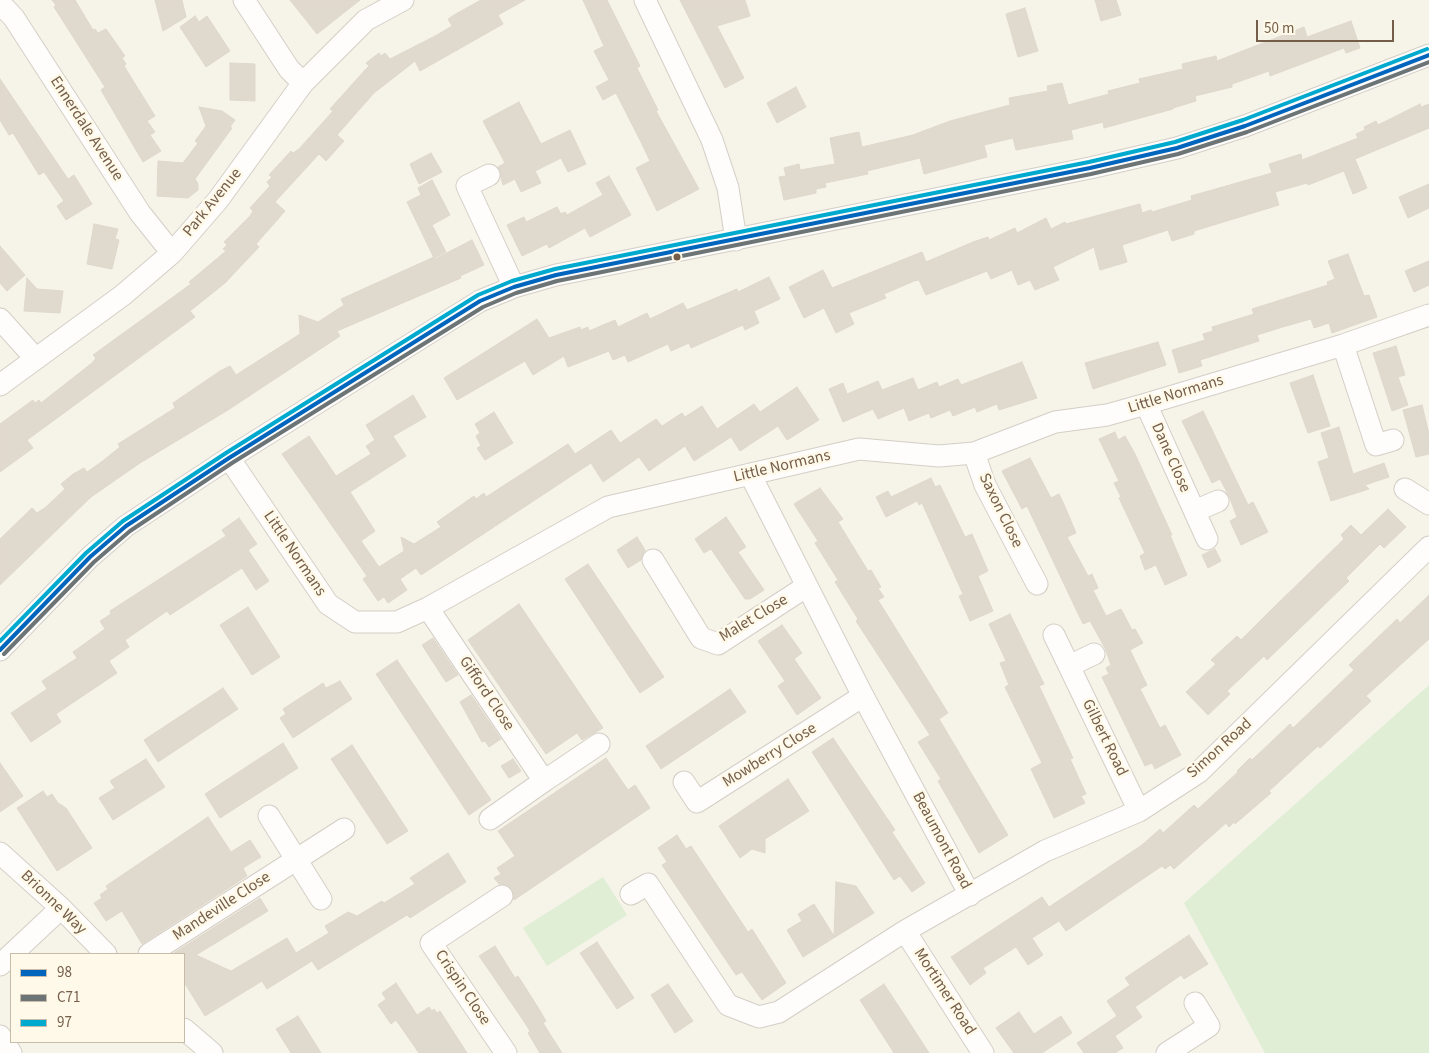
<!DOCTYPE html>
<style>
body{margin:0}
#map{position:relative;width:1429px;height:1053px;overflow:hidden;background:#f6f3e9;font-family:"Source Sans 3",sans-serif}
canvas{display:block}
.legend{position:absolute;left:10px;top:953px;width:175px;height:90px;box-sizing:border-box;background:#fff9e9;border:1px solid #c7bba9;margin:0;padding:6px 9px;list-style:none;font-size:15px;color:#745e49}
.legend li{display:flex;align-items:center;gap:10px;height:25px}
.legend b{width:25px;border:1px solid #c7bba9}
.scale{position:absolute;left:1256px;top:20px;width:138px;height:22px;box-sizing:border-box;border:2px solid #745e49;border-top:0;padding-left:6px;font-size:15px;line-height:18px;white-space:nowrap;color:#745e49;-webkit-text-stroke:4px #fff9e9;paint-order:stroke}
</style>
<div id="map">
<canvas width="1429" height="1053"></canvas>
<ul class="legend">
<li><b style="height:6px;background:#0065bd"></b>98</li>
<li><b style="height:6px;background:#6c7476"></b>C71</li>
<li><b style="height:6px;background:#00a9ce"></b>97</li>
</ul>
<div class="scale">50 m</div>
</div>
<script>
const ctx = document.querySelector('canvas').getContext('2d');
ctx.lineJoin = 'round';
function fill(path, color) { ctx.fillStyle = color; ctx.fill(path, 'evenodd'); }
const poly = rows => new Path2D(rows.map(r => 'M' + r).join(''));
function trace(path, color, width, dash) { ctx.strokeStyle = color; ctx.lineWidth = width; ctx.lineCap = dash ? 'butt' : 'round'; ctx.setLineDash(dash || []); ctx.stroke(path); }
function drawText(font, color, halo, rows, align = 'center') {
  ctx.font = font + ' "Source Sans 3",sans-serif'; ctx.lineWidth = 5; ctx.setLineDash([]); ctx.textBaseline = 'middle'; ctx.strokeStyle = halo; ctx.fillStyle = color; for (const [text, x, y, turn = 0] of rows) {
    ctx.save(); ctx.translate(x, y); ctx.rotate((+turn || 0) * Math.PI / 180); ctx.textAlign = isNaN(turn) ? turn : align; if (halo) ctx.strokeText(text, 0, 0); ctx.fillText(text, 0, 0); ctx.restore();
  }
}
fill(poly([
 [1429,685,1429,1053,1265,1053,1184,903],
 [603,877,627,915,547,966,523,928]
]), '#dfeed4');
const building = poly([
 [52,0,75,0,93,30,95,29,98,33,106,29,125,56,122,58,126,64,124,66,155,116,147,121,155,132,150,135,161,151,143,162,101,90,105,87,54,7,56,5,52,0],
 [155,0,182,0,186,17,163,31,155,0],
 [290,0,360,0,317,34,290,0],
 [481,0,525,0,498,15,503,24,420,71,415,61,374,93,337,135,344,141,326,161,319,154,275,202,285,211,256,244,259,247,225,283,190,311,195,317,27,440,33,448,0,472,0,424,33,400,35,403,39,400,41,403,92,363,96,358,93,355,191,284,189,282,226,251,223,249,227,245,224,242,250,216,253,211,250,208,270,186,267,182,272,177,269,175,291,151,293,153,299,149,333,111,330,109,365,70,369,66,366,63,379,53,381,56,385,53,390,59,437,35,452,26,448,19,454,15,481,0],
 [583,0,607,0,640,66,637,68,658,110,656,111,699,189,657,211,636,168,650,161,641,142,616,93,603,100,596,87,609,80,594,51,604,46,583,0],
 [680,0,745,0,750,16,717,26,744,78,725,88,680,0],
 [1095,0,1116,0,1121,15,1101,21,1095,0],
 [1025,8,1038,51,1018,57,1006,14,1025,8],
 [195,16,199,22,207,16,230,51,206,67,180,27,195,16],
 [1351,21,1360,48,1346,53,1344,48,1270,76,1269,71,1232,84,1232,87,1195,96,1196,101,1173,108,1173,109,1104,128,1103,122,1071,130,1073,139,1016,150,1013,138,984,145,987,157,924,174,920,158,867,171,868,174,825,183,826,187,816,189,816,193,784,200,779,177,786,176,784,168,799,164,800,170,835,164,830,138,859,132,862,147,913,135,950,121,1010,105,1009,98,1048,91,1047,86,1062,83,1068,105,1109,94,1108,91,1140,83,1139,79,1183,69,1182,64,1216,56,1217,61,1304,27,1307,37,1351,21],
 [230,63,255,64,255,101,230,100,230,63],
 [0,79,68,179,74,175,92,204,66,220,57,206,64,201,44,172,39,175,13,133,9,135,0,120,0,79],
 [796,87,806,107,777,123,767,103,796,87],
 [519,102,541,144,570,130,586,164,568,172,561,158,535,171,541,183,521,192,515,179,503,185,498,167,505,163,483,121,519,102],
 [1420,104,1421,107,1429,104,1429,128,1355,159,1367,188,1353,194,1344,171,1308,185,1307,183,1275,192,1279,205,1194,231,1194,234,1172,241,1168,230,1122,245,1127,262,1100,270,1094,247,1053,267,1059,280,1035,290,1030,280,1018,285,1012,270,991,279,987,271,926,295,919,280,914,281,884,294,886,298,849,313,854,324,836,333,824,308,804,318,789,287,823,270,832,288,922,252,926,262,973,242,988,237,989,240,1015,228,1017,233,1046,218,1051,229,1065,222,1066,224,1140,204,1142,213,1151,210,1152,212,1192,200,1191,196,1272,173,1269,164,1301,154,1302,160,1358,138,1356,134,1365,130,1364,127,1376,121,1378,125,1420,104],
 [199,107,222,111,235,120,230,127,232,128,195,179,198,184,198,190,188,198,157,196,158,161,183,163,198,143,195,141,206,126,199,107],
 [431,153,442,172,419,184,410,164,431,153],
 [609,176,631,215,590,237,585,228,549,248,547,244,522,256,507,225,524,217,526,222,557,207,561,214,565,212,567,215,603,195,596,183,609,176],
 [432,180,450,215,432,225,446,252,434,258,407,202,421,195,418,188,432,180],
 [1429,184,1429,208,1408,218,1399,197,1429,184],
 [94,224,118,229,115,239,119,240,112,269,87,264,94,224],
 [472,240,484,265,460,276,461,278,337,331,340,336,228,410,140,463,91,497,0,585,0,539,32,508,37,513,46,507,65,489,61,484,73,474,84,468,87,472,100,463,120,447,118,444,175,408,173,403,220,371,230,366,236,375,300,334,299,315,318,322,344,305,341,299,434,257,435,259,472,240],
 [0,246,25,275,7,291,0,283,0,246],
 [1348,254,1364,296,1369,295,1377,317,1332,333,1329,323,1314,328,1311,319,1286,326,1257,335,1259,341,1200,360,1202,366,1179,373,1172,350,1205,340,1203,334,1213,331,1212,327,1254,314,1252,309,1328,285,1327,282,1335,279,1328,261,1348,254],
 [1429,261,1429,285,1414,292,1405,271,1429,261],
 [769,277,780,299,754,311,759,323,745,330,743,325,691,348,689,343,671,351,668,344,628,362,625,355,613,360,609,351,568,367,564,356,533,375,525,361,457,400,444,378,537,319,549,338,580,327,581,330,588,327,589,331,615,320,618,327,647,313,650,319,683,303,687,310,737,289,738,292,769,277],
 [27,278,37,289,63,291,60,313,24,311,27,278],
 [1158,342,1166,365,1093,389,1085,363,1158,342],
 [1396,346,1405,375,1398,377,1408,405,1392,411,1373,353,1396,346],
 [1022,362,1037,398,999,410,997,404,977,412,975,407,953,416,950,410,931,418,929,413,909,421,904,408,878,419,873,409,843,422,829,389,843,383,847,394,878,381,882,390,913,378,918,390,937,382,939,387,958,379,961,385,1022,362],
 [1313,375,1330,426,1308,433,1290,383,1313,375],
 [797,387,819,420,787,440,778,426,740,451,731,437,694,461,685,446,649,471,639,457,603,482,591,463,421,575,416,568,400,579,407,590,388,603,384,597,378,601,363,579,367,576,282,454,309,436,336,476,371,454,366,446,375,440,366,425,413,395,426,417,393,436,406,456,350,492,375,531,361,541,379,567,404,551,401,537,414,544,441,527,437,522,474,496,476,499,484,493,486,497,568,444,575,454,611,430,620,443,656,419,662,426,682,413,685,417,702,406,717,429,754,404,760,412,797,387],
 [1422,405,1429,434,1429,454,1416,457,1403,410,1422,405],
 [1203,411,1248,505,1253,502,1268,532,1241,545,1230,521,1237,517,1229,496,1220,479,1212,483,1182,421,1203,411],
 [494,412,513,443,485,460,477,448,481,446,476,436,480,433,475,424,494,412],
 [1339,427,1353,474,1384,463,1389,477,1365,485,1369,489,1331,501,1318,462,1329,458,1321,433,1339,427],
 [1115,432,1118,440,1125,436,1135,454,1172,535,1170,535,1187,575,1165,585,1156,565,1145,570,1140,556,1145,553,1119,498,1121,497,1114,483,1119,481,1099,439,1115,432],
 [1030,458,1051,498,1059,494,1066,509,1076,533,1067,537,1088,576,1092,574,1098,588,1093,590,1106,616,1121,609,1132,630,1135,629,1143,643,1130,650,1147,685,1140,689,1160,728,1165,725,1181,755,1155,769,1152,763,1145,766,1102,677,1109,674,1106,668,1111,665,1105,648,1090,621,1083,624,1027,506,1022,509,1002,471,1030,458],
 [931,478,935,487,940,485,965,537,972,534,988,571,978,576,993,611,970,621,959,596,963,594,922,503,919,505,917,501,886,517,876,497,888,491,891,497,931,478],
 [820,488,843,519,838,522,868,571,871,570,881,587,878,588,884,597,878,600,948,713,939,719,1008,835,979,853,938,781,941,779,918,742,930,735,856,621,858,619,835,582,838,580,815,543,818,541,794,504,820,488],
 [1388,509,1406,527,1384,548,1380,544,1346,578,1349,581,1267,660,1264,656,1227,691,1230,694,1208,715,1186,692,1216,664,1211,660,1237,636,1241,640,1269,612,1344,539,1341,535,1351,525,1361,535,1388,509],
 [726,517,746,547,738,552,764,590,750,599,745,599,711,549,704,553,695,539,726,517],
 [239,518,257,544,248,550,269,581,256,590,242,568,170,615,167,611,125,640,129,647,109,661,117,673,56,714,61,722,31,742,11,713,47,689,42,681,77,658,73,652,105,629,100,621,111,614,110,611,226,536,222,530,239,518],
 [637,537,645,550,641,560,628,568,617,550,637,537],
 [1215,549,1221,561,1208,568,1202,555,1215,549],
 [588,564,664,677,640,693,565,579,588,564],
 [1429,595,1429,639,1366,696,1371,701,1320,748,1318,746,1269,791,1271,793,1235,824,1234,822,1229,827,1226,823,1174,869,1170,865,1165,869,1162,866,1066,931,1059,921,1032,938,1043,955,1028,965,1016,947,983,968,986,973,970,985,951,957,1042,897,1049,907,1142,845,1160,829,1163,833,1194,805,1198,809,1238,772,1237,771,1250,758,1252,760,1290,724,1293,728,1354,670,1349,665,1397,619,1400,623,1429,595],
 [519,604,603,728,582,740,577,733,546,754,468,640,519,604],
 [248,607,280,657,252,675,220,625,248,607],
 [1010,614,1044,684,1039,686,1073,758,1070,759,1086,794,1081,796,1085,803,1054,818,1031,769,1042,763,1005,687,1009,685,1000,663,1006,661,989,624,1010,614],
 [782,625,802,653,794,659,821,698,797,715,778,686,785,681,758,641,782,625],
 [433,638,458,675,446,682,422,645,433,638],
 [397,660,491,800,469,815,376,674,397,660],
 [340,681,352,699,293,738,280,718,286,714,283,709,323,683,326,688,340,681],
 [223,688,238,709,158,762,144,740,223,688],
 [730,689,746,712,661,769,646,746,730,689],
 [471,695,501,739,489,747,485,741,482,742,460,702,471,695],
 [833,738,895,830,892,832,925,883,912,892,900,876,894,880,812,752,833,738],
 [283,743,298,768,220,818,205,794,283,743],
 [352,745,408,831,387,844,331,759,352,745],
 [606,758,628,790,635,785,650,808,514,900,512,889,507,885,499,884,494,878,501,874,497,868,515,856,498,831,606,758],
 [146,759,165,787,113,820,99,798,115,788,110,781,146,759],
 [513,759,521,771,509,778,501,766,513,759],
 [0,763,23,796,0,812,0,763],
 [788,779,809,811,765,839,765,853,752,849,740,858,719,826,788,779],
 [43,791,47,797,52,794,58,803,66,808,92,848,57,871,17,808,43,791],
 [208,817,231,852,250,840,261,857,243,868,247,876,142,944,122,911,106,921,94,903,102,898,100,895,108,889,106,886,208,817],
 [677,835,686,849,691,846,748,932,752,929,786,983,762,1000,742,972,736,975,662,865,667,862,658,848,677,835],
 [448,853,466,882,410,918,407,915,318,970,312,961,267,989,262,981,205,1016,184,982,184,954,174,953,260,898,268,911,196,955,231,971,287,938,296,953,329,933,325,926,348,912,357,916,382,901,384,903,415,884,410,878,448,853],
 [836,882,856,886,874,913,803,957,787,930,802,921,798,914,814,904,834,936,836,882],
 [1189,935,1208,964,1184,979,1181,975,1135,1007,1142,1017,1115,1036,1123,1048,1115,1053,1084,1053,1077,1043,1117,1016,1107,1001,1130,985,1125,978,1189,935],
 [597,942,634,998,617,1009,580,953,597,942],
 [495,946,515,978,518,976,539,1009,546,1021,543,1023,562,1053,540,1053,528,1033,530,1031,523,1020,486,966,479,956,495,946],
 [396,983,417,1015,429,1007,432,1011,434,1009,437,1013,440,1011,467,1053,419,1053,396,1020,391,1024,378,1005,386,999,382,993,396,983],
 [668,984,693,1021,675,1033,651,995,668,984],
 [884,984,909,1022,929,1053,894,1053,860,1000,884,984],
 [1019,1012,1034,1034,1061,1016,1072,1033,1042,1053,1014,1053,996,1028,1019,1012],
 [298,1016,321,1053,291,1053,276,1029,298,1016]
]);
fill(building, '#e0d9ce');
trace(building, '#dfd7cb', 1);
const minor = poly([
 [244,0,289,69,303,83],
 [645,0,712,140,728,188,736,240],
 [0,3,14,18,140,213,172,253],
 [489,175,467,186,514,287],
 [0,319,36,359],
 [1343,345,1376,445,1393,440],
 [0,385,123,295,172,253,218,200,303,83,366,20,403,0],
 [1146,404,1207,539],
 [974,453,985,485,1037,584],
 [229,458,328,604,355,622,397,622,428,608,608,507,859,449,939,456,974,453,1055,422,1107,415,1146,404,1343,345,1429,315],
 [750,474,863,696,970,895],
 [1405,489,1429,504],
 [1195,511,1218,501],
 [653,560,701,638,718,644,807,586],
 [428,608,544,781,599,744],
 [1054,635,1139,811],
 [0,650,90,557,126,526,229,458,480,301,514,287,556,275,1090,168,1177,148,1245,126,1429,55],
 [1069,666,1094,654],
 [684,782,697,802,863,696],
 [269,816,321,899],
 [490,819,544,781],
 [0,853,61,908,106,954],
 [631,894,648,884,728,1005,759,1017,779,1012,905,931,1045,851,1139,811,1199,772,1429,547],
 [502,896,431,943,506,1053],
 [905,931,983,1053],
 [149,954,344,829],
 [0,965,61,908],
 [184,1029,212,1053],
 [0,1036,11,1053],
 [1167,1053,1209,1026,1195,1003]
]);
trace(minor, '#d4cfc6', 23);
trace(minor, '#fefdfc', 21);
trace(poly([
 [0,650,90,557,126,526,229,458,480,301,514,287,556,275,1090,168,1177,148,1245,126,1429,55]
]), '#0065bd', 4);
trace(poly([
 [4,654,94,562,130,531,232,463,483,307,516,293,557,281,1091,174,1178,154,1247,132,1429,62]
]), '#6c7476', 4);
trace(poly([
 [0,641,86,553,123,521,226,453,478,295,512,281,555,269,1089,162,1175,142,1243,120,1427,49]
]), '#00a9ce', 4);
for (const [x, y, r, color] of [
 [677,257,4.5,"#745e49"]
]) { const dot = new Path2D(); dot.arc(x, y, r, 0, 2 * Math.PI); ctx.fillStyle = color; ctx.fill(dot); trace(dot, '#fff9e9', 2); }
drawText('16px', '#745e49', '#fff9e9', [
 ["Ennerdale Avenue",86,129,57],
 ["Park Avenue",213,203,-51],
 ["Little Normans",1176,395,-17],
 ["Dane Close",1170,458,66],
 ["Little Normans",782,467,-13],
 ["Saxon Close",1000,511,64],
 ["Little Normans",294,554,56],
 ["Malet Close",754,619,-31],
 ["Gifford Close",486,694,56],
 ["Gilbert Road",1104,738,64],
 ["Simon Road",1220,749,-42],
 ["Mowberry Close",770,756,-32],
 ["Beaumont Road",941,841,62],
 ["Brionne Way",53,903,44],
 ["Mandeville Close",222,907,-33],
 ["Crispin Close",462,988,56],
 ["Mortimer Road",944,992,57]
]);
</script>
